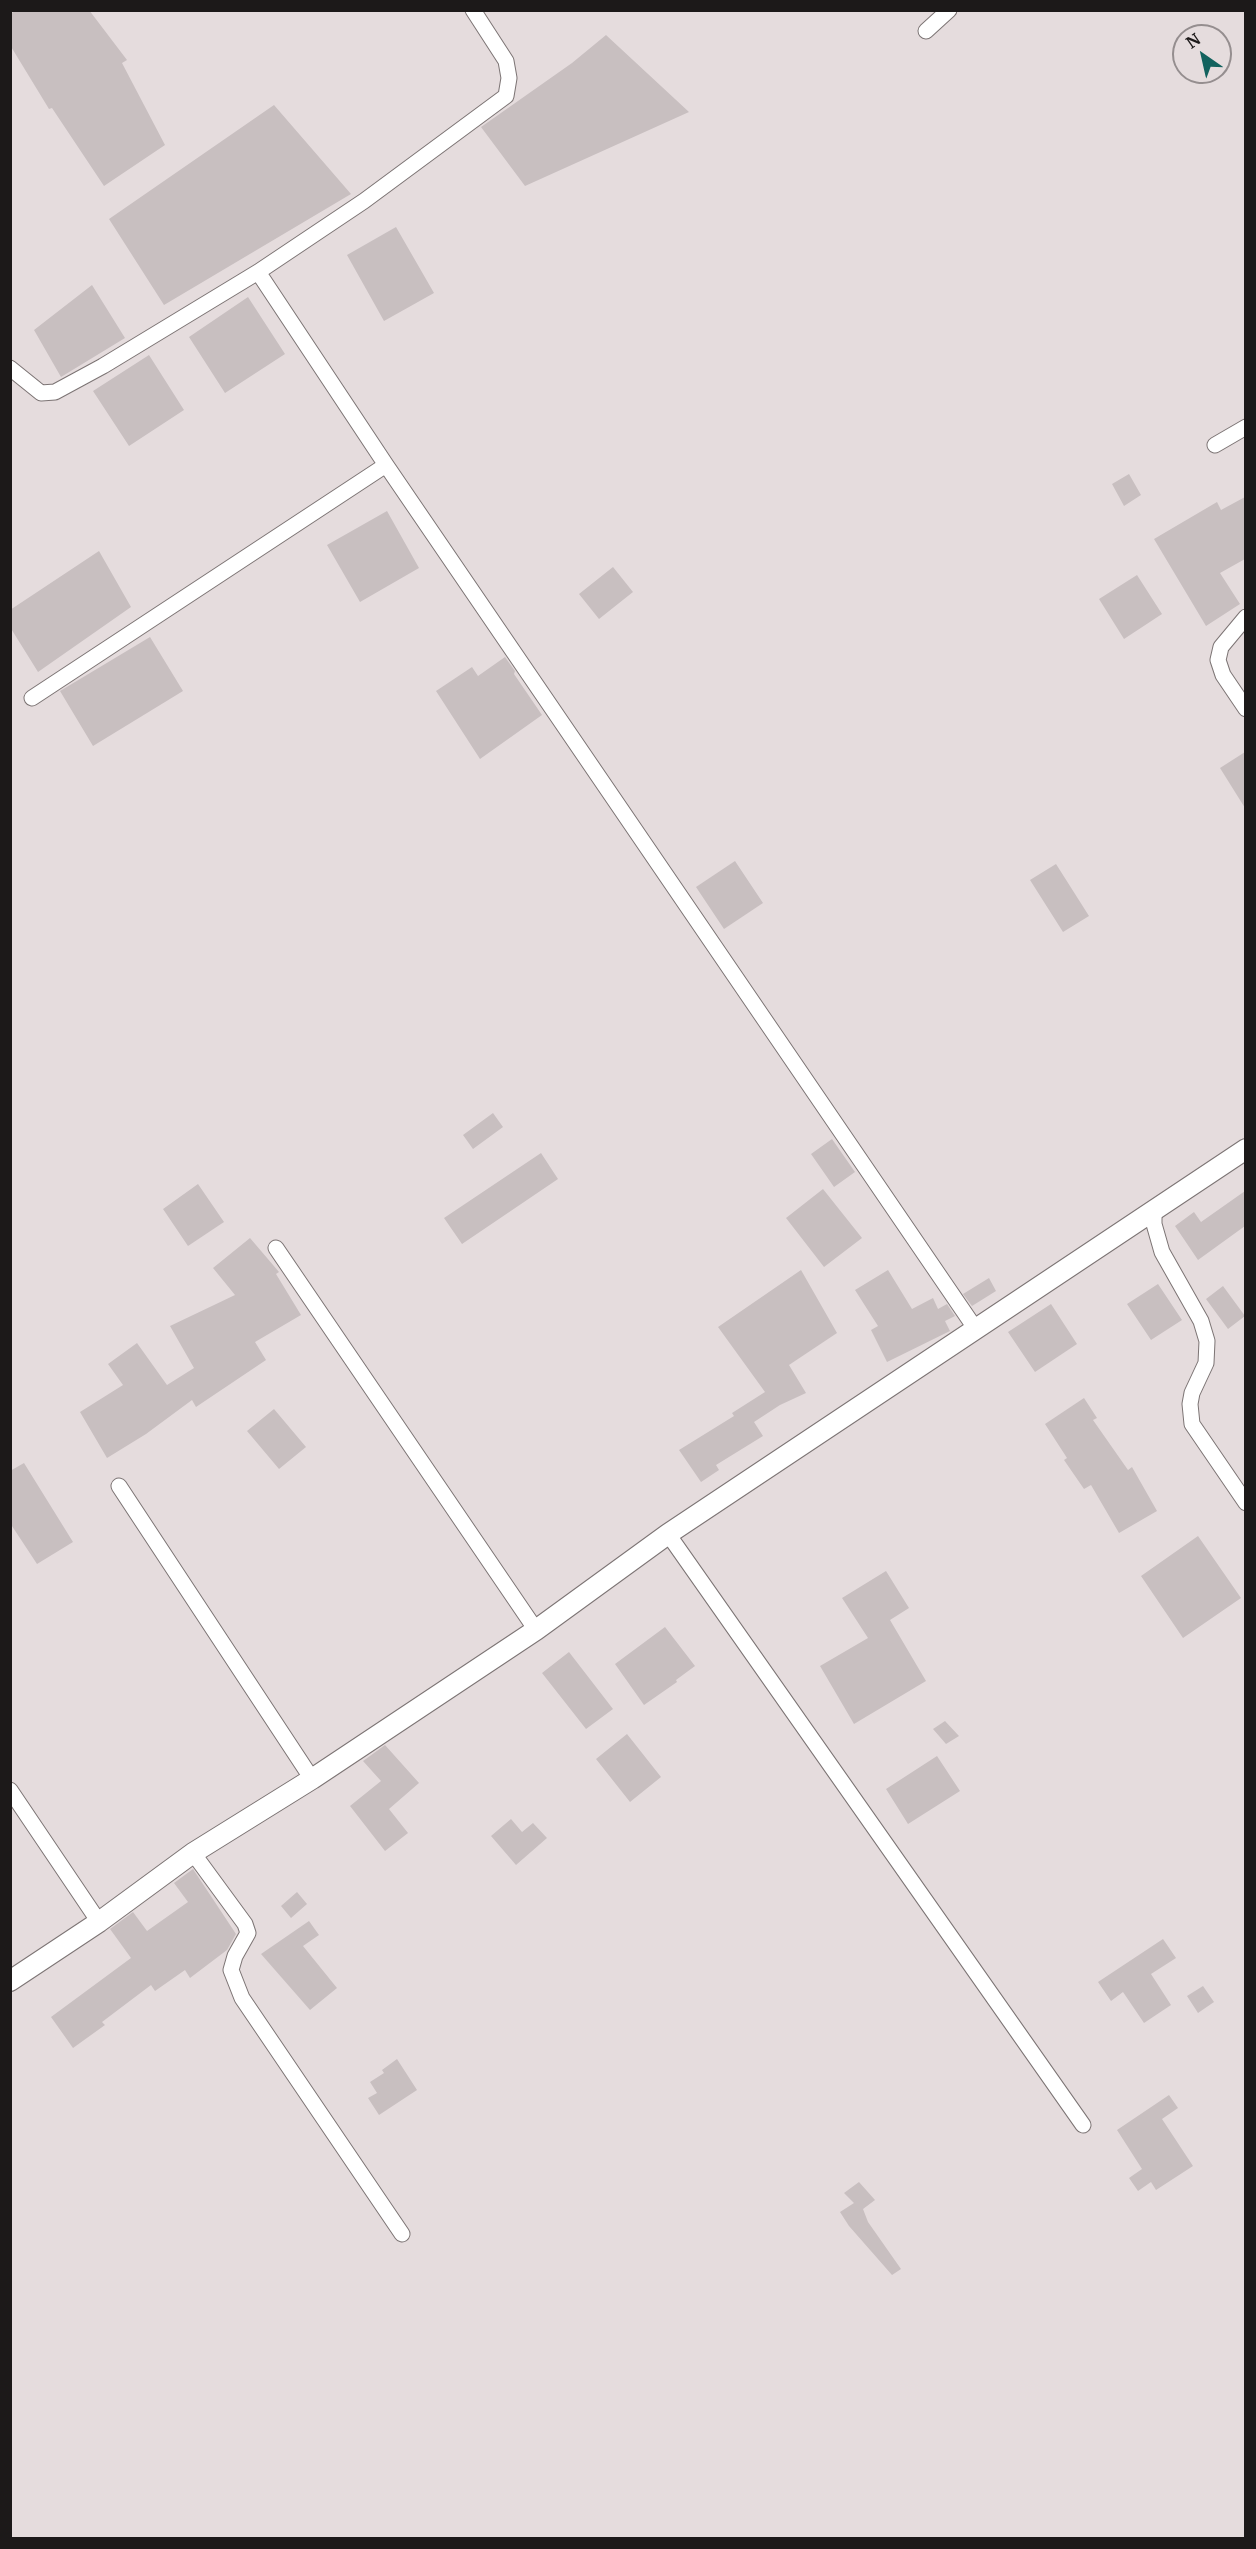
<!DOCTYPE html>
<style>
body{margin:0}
#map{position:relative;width:1256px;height:2549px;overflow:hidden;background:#e5dcdd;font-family:Merriweather,serif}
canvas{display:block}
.frame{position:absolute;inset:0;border:12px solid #1c1919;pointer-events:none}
.north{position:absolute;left:1172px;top:24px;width:60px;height:60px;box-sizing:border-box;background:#e5dcdd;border:2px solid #958e8f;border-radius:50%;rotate:326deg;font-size:16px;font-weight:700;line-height:24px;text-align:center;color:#1c1919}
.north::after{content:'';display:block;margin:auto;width:21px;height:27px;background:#12625e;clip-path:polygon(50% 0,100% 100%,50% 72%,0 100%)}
</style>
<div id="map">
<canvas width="1256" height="2549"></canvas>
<div class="frame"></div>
<div class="north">N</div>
</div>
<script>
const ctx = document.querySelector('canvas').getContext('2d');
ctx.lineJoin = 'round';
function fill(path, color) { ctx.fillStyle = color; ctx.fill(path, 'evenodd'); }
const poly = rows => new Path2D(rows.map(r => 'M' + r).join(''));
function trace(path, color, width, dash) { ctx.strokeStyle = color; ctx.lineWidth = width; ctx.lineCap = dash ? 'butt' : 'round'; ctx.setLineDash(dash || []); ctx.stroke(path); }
fill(poly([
 [17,10,89,10,127,60,122,63,165,145,104,186,52,108,49,109,10,45,10,14],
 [606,35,689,112,525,186,481,127,572,63],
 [274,105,351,194,164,305,109,219],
 [396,227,434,293,384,321,347,255],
 [92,285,125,338,61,377,34,330],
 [248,297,285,354,225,393,189,337],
 [149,355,184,410,129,446,93,391],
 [1129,474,1141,495,1124,506,1112,484],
 [1245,497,1245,559,1220,573,1240,604,1206,626,1154,539,1217,502,1221,510],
 [387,511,419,568,360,602,327,545],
 [99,551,131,607,38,672,10,627,10,610],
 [613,567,633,592,599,619,579,594],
 [1137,575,1162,614,1124,639,1099,599],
 [150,637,183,691,93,746,60,691],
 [505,657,515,671,514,674,542,715,480,759,436,691,472,667,478,676],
 [1245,752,1245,808,1220,768],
 [735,861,763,903,724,929,696,887],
 [1056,864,1089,916,1063,932,1030,880],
 [493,1113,503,1127,473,1149,463,1135],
 [832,1139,855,1172,834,1187,811,1154],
 [541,1153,558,1179,462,1244,444,1218],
 [198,1184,224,1222,188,1246,163,1209],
 [823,1189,862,1238,824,1267,786,1218],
 [1245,1191,1245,1226,1198,1260,1175,1226,1194,1212,1201,1222],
 [250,1238,279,1272,276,1274,301,1315,255,1342,266,1360,196,1407,192,1400,146,1434,107,1458,80,1412,123,1385,108,1364,137,1343,167,1385,194,1368,170,1326,235,1295,213,1268],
 [801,1270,837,1333,789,1365,806,1393,780,1405,754,1422,763,1436,716,1465,719,1470,701,1482,679,1450,734,1416,732,1413,765,1392,718,1327],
 [888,1270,912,1309,933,1298,938,1309,947,1304,955,1316,945,1321,950,1331,887,1362,871,1330,878,1326,855,1290],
 [989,1278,996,1291,972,1306,963,1294],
 [1158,1284,1182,1320,1151,1340,1127,1304],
 [1223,1286,1245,1316,1228,1329,1206,1299],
 [1051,1304,1077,1344,1035,1372,1008,1332],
 [1084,1398,1097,1418,1093,1420,1128,1470,1132,1467,1157,1511,1119,1533,1091,1485,1084,1489,1064,1460,1067,1458,1045,1424],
 [274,1409,306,1447,279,1469,247,1431],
 [24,1463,73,1542,37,1564,10,1523,10,1471],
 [1198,1536,1241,1598,1183,1638,1141,1576],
 [886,1571,909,1608,890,1620,926,1681,854,1724,820,1666,868,1638,842,1598],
 [665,1627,695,1666,676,1680,677,1682,644,1705,615,1664],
 [569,1652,613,1709,586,1729,542,1673],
 [945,1721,959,1736,946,1744,933,1729],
 [627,1734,661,1777,630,1802,596,1759],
 [385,1745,419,1783,389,1809,408,1833,385,1851,350,1806,381,1781,363,1761],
 [937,1756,960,1791,908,1824,886,1789],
 [511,1819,522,1832,533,1823,547,1838,516,1865,491,1836],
 [193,1869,236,1934,227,1950,190,1978,185,1970,155,1991,151,1985,102,2022,105,2025,73,2048,51,2017,131,1958,110,1929,133,1912,147,1931,188,1902,174,1883],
 [297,1892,307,1904,291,1918,281,1906],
 [309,1921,319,1935,303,1946,337,1988,310,2010,261,1954],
 [1163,1939,1176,1958,1151,1974,1171,2005,1144,2023,1123,1992,1111,2001,1098,1982],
 [1203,1986,1214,2002,1198,2013,1187,1996],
 [397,2059,417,2090,379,2115,368,2098,377,2093,370,2082,384,2073,382,2070],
 [1169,2095,1178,2108,1162,2119,1193,2166,1156,2190,1151,2182,1138,2191,1129,2178,1142,2169,1117,2130],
 [859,2182,875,2200,863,2209,868,2222,901,2269,892,2275,849,2226,840,2212,854,2203,844,2193]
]), '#c8bfc0');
const minor = poly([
 [926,31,949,10],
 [258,272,386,465,975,1328],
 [10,368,41,393,55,392,103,366,258,272,364,201,506,96,509,78,506,61,473,10],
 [1215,445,1246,427],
 [1246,617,1221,647,1218,660,1223,675,1246,709],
 [32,698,386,465],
 [1154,1210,1154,1224,1162,1252,1201,1321,1207,1341,1206,1363,1192,1393,1190,1404,1192,1424,1246,1503],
 [276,1248,536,1630],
 [119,1486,312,1779],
 [668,1534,1083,2125],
 [10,1790,99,1922],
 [193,1853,245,1924,248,1933,235,1956,231,1970,242,1998,402,2234]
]);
const tertiary = poly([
 [10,1981,99,1922,193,1853,312,1779,536,1630,668,1534,1246,1149]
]);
trace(minor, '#7c7474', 17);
trace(tertiary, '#7c7474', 22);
trace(minor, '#fff', 15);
trace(tertiary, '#fff', 20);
</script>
